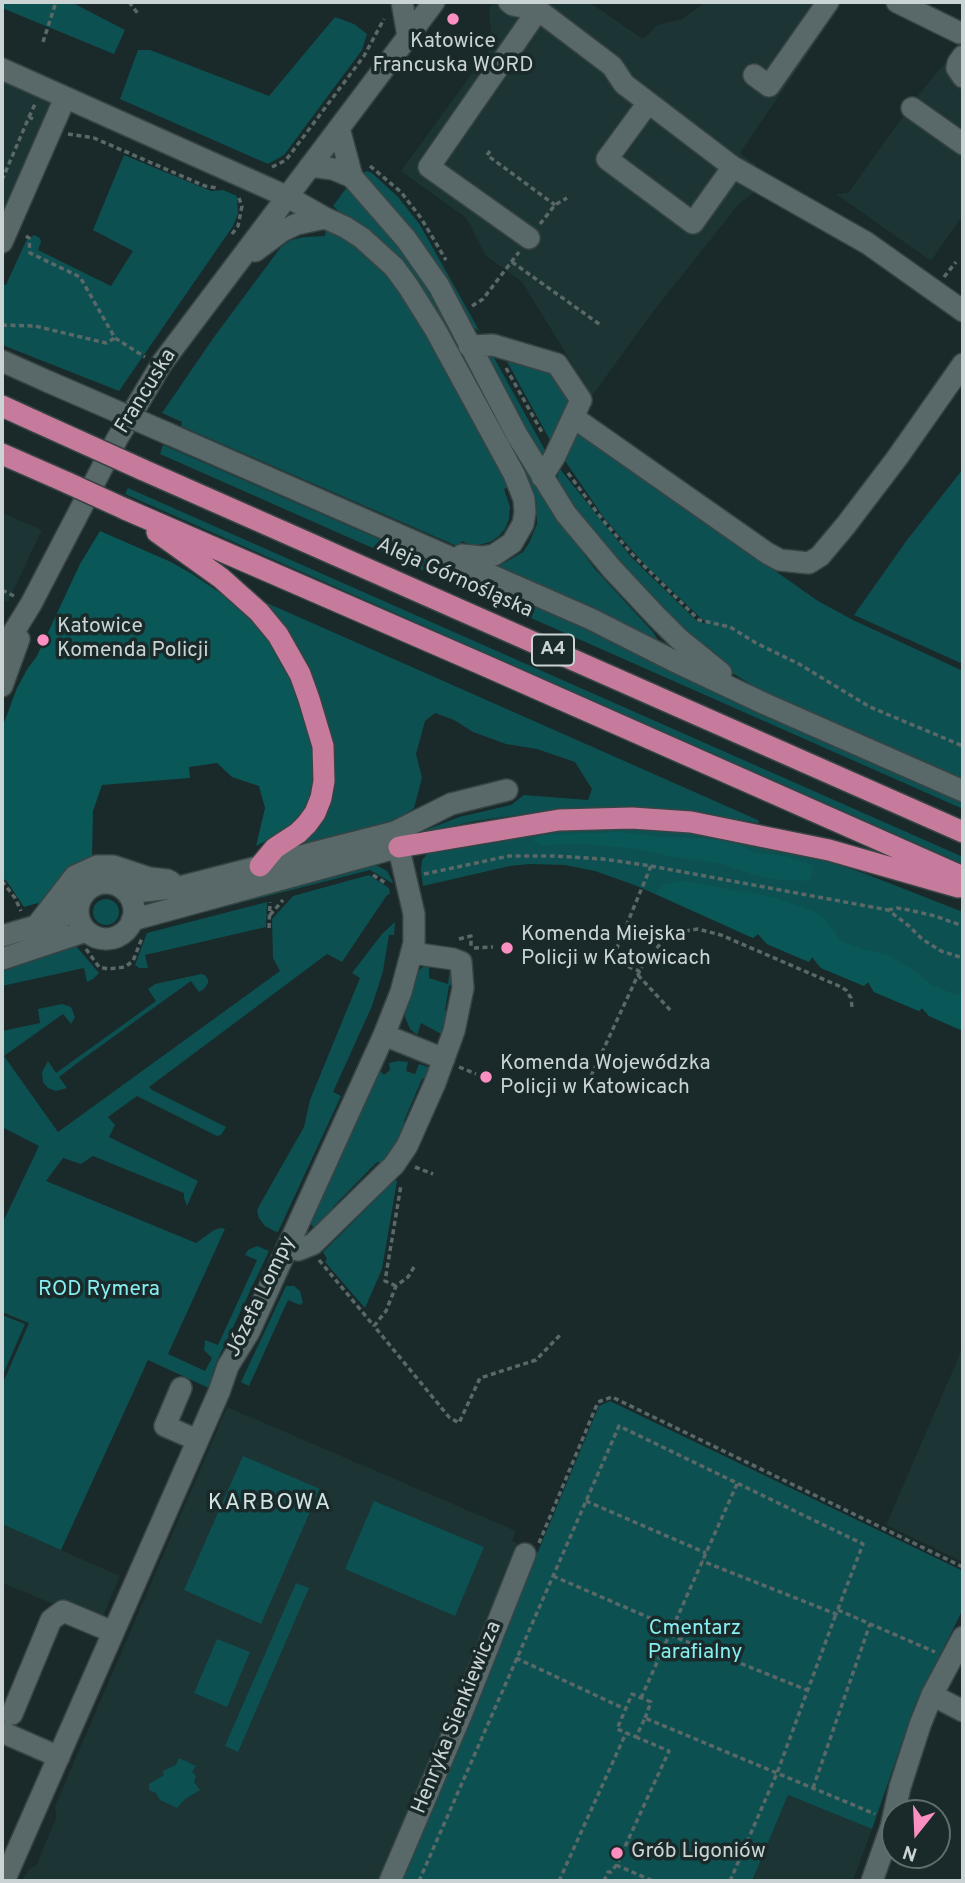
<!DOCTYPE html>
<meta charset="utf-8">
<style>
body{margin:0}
#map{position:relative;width:965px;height:1883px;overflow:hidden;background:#1a2929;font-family:Overpass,sans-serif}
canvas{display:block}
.frame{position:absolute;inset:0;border:4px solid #cbd4d4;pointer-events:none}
.north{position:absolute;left:881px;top:1799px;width:70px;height:70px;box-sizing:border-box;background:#1a2929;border:2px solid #616d6d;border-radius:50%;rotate:198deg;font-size:19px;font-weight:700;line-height:28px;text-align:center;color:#cbd4d4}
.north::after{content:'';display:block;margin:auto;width:24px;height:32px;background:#fc8fc1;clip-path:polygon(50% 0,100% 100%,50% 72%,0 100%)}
</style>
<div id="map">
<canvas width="965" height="1883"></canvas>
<div class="frame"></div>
<div class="north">N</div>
</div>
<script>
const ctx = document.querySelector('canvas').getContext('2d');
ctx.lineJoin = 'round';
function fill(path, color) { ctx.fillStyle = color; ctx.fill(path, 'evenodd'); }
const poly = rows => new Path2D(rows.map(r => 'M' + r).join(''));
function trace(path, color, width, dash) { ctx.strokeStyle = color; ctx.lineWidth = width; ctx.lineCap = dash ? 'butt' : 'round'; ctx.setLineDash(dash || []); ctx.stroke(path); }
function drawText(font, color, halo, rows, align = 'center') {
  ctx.font = font + ' Overpass,sans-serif'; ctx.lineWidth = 7; ctx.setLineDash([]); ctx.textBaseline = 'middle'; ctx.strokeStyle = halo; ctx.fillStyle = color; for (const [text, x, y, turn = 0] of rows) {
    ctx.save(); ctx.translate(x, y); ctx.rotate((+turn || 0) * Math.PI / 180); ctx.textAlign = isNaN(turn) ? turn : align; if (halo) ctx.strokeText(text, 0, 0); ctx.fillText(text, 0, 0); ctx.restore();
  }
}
fill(poly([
 [494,2,589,2,643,39,657,25,682,19,706,2,843,2,740,153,757,166,759,189,739,204,652,313,592,396,522,282,486,256,466,218,401,171,492,46,489,8],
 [963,41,963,215,931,261,836,194,848,193,916,98],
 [2,62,77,95,3,260,2,260],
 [2,513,42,530,8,602,4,601,2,605],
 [963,1347,963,1562,886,1525],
 [227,1407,516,1531,512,1541,525,1547,386,1881,22,1881,30,1868,36,1866,56,1818,55,1806],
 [2,1524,120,1576,100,1623,2,1583],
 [788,1795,872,1829,853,1881,752,1881]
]), '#1c3434');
fill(poly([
 [2,2,71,2,125,30,114,54,2,8],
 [335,17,354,24,367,34,362,50,284,155,268,164,120,99,138,50,150,50,269,96],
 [124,155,211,191,223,190,237,196,238,214,233,226,119,391,5,346,2,343,2,284,6,285,26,241,34,235,40,238,41,242,38,250,111,286,133,251,93,230],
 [367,171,372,173,398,197,420,225,480,332,469,324,363,173],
 [347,187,397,244,411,264,435,302,507,437,545,501,594,568,653,632,658,640,499,566,523,552,529,543,537,524,536,497,448,336,343,215,333,206],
 [326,231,344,236,384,270,414,310,510,487,504,489,510,507,509,519,505,529,498,537,490,542,479,545,471,545,462,541,459,547,181,426,182,422,162,413,214,337,281,247,291,240,304,237,325,236],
 [484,354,492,354,546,452,543,458],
 [504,356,551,373,564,391,568,403,565,413,551,442],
 [576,431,818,601,853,620,963,671,963,780,760,690,729,671,670,621,583,520,557,482,559,468,631,557,697,621,707,624,646,566,604,518,583,487,563,458],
 [163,445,592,632,721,696,963,803,963,809,160,454],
 [963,469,963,664,854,615,907,540],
 [128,488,963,857,963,864,125,494],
 [267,603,751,817,759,821,759,823,693,813,590,809,532,813,475,821,411,836,459,817,511,805,524,795,588,800,592,789,575,762,537,749,506,744,473,732,454,720,435,713,425,721,416,754,422,778,414,808,396,821,294,848,332,790,265,605],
 [618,827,650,828,714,835,800,852,866,874,963,912,963,1031,929,1016,922,1008,919,1011,874,992,868,982,864,986,821,968,812,957,809,962,767,944,758,934,753,938,637,886,595,871,565,865,530,864,510,866,423,886,421,870,422,860,431,850,534,831],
 [370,864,376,865,387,871,393,882,392,883,370,870,150,926,152,921],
 [369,875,389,888,390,894,387,895,342,962,327,954,149,1087,152,1090,226,1127,221,1135,217,1136,137,1096,108,1117,115,1125,109,1137,198,1181,187,1206,184,1198,184,1193,93,1156,81,1164,63,1158,46,1181,196,1243,214,1230,221,1228,225,1229,168,1354,205,1371,212,1358,204,1350,205,1340,218,1345,257,1260,245,1255,248,1250,257,1246,269,1251,217,1361,212,1375,211,1389,148,1360,61,1550,2,1524,2,1385,29,1323,2,1312,2,1224,39,1146,2,1127,2,1031,40,1023,38,1009,62,1004,71,1007,75,1017,71,1024,63,1014,4,1056,58,1132,280,971,273,958,272,919,293,896],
 '93 912a13 13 0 1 1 26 0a13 13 0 1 1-26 0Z',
 [267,902,266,927,145,955,148,968,139,968,135,965,147,933],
 [395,922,394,935,389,935,383,971,372,1006,333,1092,341,1096,278,1232,274,1231,265,1226,259,1218,257,1211,259,1206,304,1127,310,1100,360,978,352,973,382,934],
 [76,946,99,973,93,979,87,982,84,968,2,986,2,972,44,956],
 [427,964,429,964,429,978,448,984,450,968,456,982,449,986,445,1010,450,1018,445,1036,421,1023,417,1035,410,1029,405,1017,405,1012,418,971],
 [201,974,205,975,208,980,208,983,204,989,199,992,191,981,84,1058,59,1077,67,1088,56,1091,48,1088,43,1082,42,1072,48,1061,56,1073,156,1001,148,989,155,984],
 [399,1061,408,1062,406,1071,415,1074,419,1064,428,1067,431,1076,422,1079,404,1121,408,1128,386,1163,377,1162,333,1207,334,1218,315,1228,312,1226,310,1220,379,1069,384,1075,390,1070,389,1063],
 [395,1180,397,1181,382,1269,365,1308,325,1262,327,1259,323,1252],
 [286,1286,294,1286,300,1291,303,1303,300,1305,288,1300,249,1386,241,1382],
 [2,1315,25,1324,2,1377],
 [610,1401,963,1571,963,1609,915,1705,872,1829,788,1795,752,1881,405,1881,402,1876,599,1406],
 [243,1456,320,1489,261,1624,184,1590],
 [374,1501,484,1547,455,1616,345,1569],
 [296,1583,309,1588,238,1752,225,1746],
 [217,1639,250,1652,227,1707,194,1693],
 [179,1758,196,1766,192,1772,196,1776,194,1782,200,1790,185,1799,177,1808,160,1800,156,1793,149,1790,149,1784,164,1775,163,1771,176,1765]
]), '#0d5051');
fill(poly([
 [100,531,171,562,192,574,232,601,253,621,272,644,292,681,306,723,313,757,312,792,308,806,302,816,283,832,256,846,265,808,259,786,232,777,217,763,189,767,190,778,102,785,93,811,92,858,40,907,38,903,24,907,8,883,2,877,2,728,17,688,28,668,37,656,80,564],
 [620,832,663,837,705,838,737,844,756,853,786,856,806,862,812,866,812,875,810,879,805,881,779,880,754,875,722,864,668,856,637,849,586,844,555,844,541,846,534,842,535,838,543,835],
 [683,881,773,897,818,913,827,921,841,941,863,949,886,954,913,970,932,985,944,990,957,995,963,994,963,1031,929,1016,922,1008,919,1011,874,992,868,982,864,986,821,968,812,957,809,962,767,944,758,934,753,938,656,894,663,885]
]), '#0a5758');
const minor = poly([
 [402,2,408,36],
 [509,2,513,5,538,10,612,66,624,84,733,167,867,243,963,311],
 [897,2,960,33],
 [963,56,958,63,957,68,963,77],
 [2,69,288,197,325,218],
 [754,75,769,86,828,2],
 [648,103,607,159,693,223,733,167],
 [912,108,963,144],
 [339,128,352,177],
 [310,166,333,169,352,177,406,239,439,286,517,435,566,514,612,569,656,616,679,639,721,673],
 [529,238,429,167,538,10],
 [2,242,65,98],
 [255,251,282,231,297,224,325,218,345,227,362,238,394,267,408,286,435,329,514,474,524,499,525,512,523,524,512,543,494,555,482,557,462,555],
 [469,346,493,345,557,364,581,400,555,456,542,477],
 [2,361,49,382],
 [573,417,767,553,780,560,809,563,820,556,846,525,897,458,963,364],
 [169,434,591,619,672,660,763,703,963,791],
 [2,651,31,604,117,439,162,363,434,2],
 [2,686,19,639],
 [395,832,451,804,507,790],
 '78 911a28 28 0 1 1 56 0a28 28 0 1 1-56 0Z',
 [132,920,399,847],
 [38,924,75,876,97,866,113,866,149,878,167,880,171,882],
 [2,936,56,920,78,908],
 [2,959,86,931],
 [384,1035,444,1059],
 [287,1248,298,1250,313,1244,394,1165,407,1146,435,1083,454,1031,463,988,461,962,453,959,412,953],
 [181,1388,165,1426,197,1440],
 [932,1695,963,1711],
 [12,1714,51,1620,63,1611,113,1632],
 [2,1732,59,1757],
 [4,1881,219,1392,228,1366,249,1332,384,1035,401,992,414,943,414,914,395,832,180,887,127,893],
 [390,1881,461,1715,525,1554],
 [872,1881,891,1827,900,1787,920,1725,932,1695,963,1637]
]);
const highway = poly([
 [2,406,37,422],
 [2,454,68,483],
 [141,469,963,832],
 [125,509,486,666,963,877],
 [157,532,221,578,259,612,278,635,300,674,309,699,323,746,324,781,321,798,315,813,307,824,298,833,275,848,260,866],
 [399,847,559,820,632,818,691,822,829,850,958,887]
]);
trace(minor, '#384444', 24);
trace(highway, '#384444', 24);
trace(poly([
 [129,2,139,15],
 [43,42,56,2],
 [29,117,35,104],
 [68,134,94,138,205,186,217,188],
 [490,151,487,155,555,205],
 [370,166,401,192,421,218,446,260],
 [272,167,286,160,364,56,384,19],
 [2,180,29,117,35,120],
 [540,224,555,205,567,198],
 [232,234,238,226,242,206,238,196],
 [26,236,29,238,30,253,80,277,115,338,145,357],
 [512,262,602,326],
 [944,277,956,262],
 [472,306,483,299,519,252],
 [2,325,35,326,106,343,115,338],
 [506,368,543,434],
 [568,473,602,519,632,554,699,620,730,627,756,643,799,664,870,707,963,746],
 [2,590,14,596],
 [651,866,612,960,639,971,637,974,672,1012],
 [424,874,509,856,554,856,603,859,651,866,888,910,909,926,922,939,941,951,963,958],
 [373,875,387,884],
 [2,881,15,898,21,911],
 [888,910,897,908,909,910,935,916,963,926],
 [270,915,283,900],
 [269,928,270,902],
 [459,939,471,936,471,947],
 [474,948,493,947],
 [86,949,99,967,108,969,125,967,133,961,142,938],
 [459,1067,476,1074],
 [591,1076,644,962,663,941,678,932,698,929,721,935,839,986,846,990,851,998,852,1007],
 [415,1167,433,1174],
 [319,1260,374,1326],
 [414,1267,408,1277,396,1286,386,1311,374,1326,449,1417,459,1423,480,1378,536,1360,562,1333],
 [396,1286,385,1281,401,1185],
 [586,1501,706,1553],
 [539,1543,598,1402,612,1397,963,1567],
 [553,1576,673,1628],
 [838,1610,935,1652],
 [670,1635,807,1690],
 [516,1658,625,1709],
 [641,1698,737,1484],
 [645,1718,651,1702,632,1694,617,1729,636,1737,645,1718,875,1814],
 [813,1788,870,1624],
 [616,1865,653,1881],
 [419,1881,619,1426,863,1544,836,1614,702,1561],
 [559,1881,626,1733],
 [604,1881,608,1872,611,1872,617,1864,669,1751,636,1737],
 [730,1881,777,1773,836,1614]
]), '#5b6868', 3.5, [5, 3.5]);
trace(minor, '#59696a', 21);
trace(highway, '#c67b9c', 21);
const minorBridge = poly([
 [49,382,169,434]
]);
const highwayBridge = poly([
 [37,422,141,469],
 [68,483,125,509]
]);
trace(minorBridge, '#384444', 24, []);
trace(highwayBridge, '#384444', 24, []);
trace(minorBridge, '#59696a', 21);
trace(highwayBridge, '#c67b9c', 21);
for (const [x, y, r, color] of [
 [453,19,7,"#fc8fc1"],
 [43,640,7,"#fc8fc1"],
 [507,948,7,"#fc8fc1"],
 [486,1077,7,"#fc8fc1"],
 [617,1853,7,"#fc8fc1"]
]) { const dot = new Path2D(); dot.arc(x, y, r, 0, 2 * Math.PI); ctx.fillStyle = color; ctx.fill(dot); trace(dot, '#1a2929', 2.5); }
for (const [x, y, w] of [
 [553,650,42]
]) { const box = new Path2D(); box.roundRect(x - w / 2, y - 15.5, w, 31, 5); ctx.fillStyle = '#1a2929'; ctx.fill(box); trace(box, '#cbd4d4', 2); }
drawText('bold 19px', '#cbd4d4', null, [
 ["A4",553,650]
]);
drawText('21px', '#cbd4d4', '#1a2929', [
 ["Katowice",453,43,"center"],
 ["Francuska WORD",453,67,"center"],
 ["Katowice",57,628],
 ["Komenda Policji",57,652],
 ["Komenda Miejska",521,936],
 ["Policji w Katowicach",521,960],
 ["Komenda Wojewódzka",500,1065],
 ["Policji w Katowicach",500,1089],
 ["Grób Ligoniów",631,1853]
], 'left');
drawText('21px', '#cbd4d4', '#1a2929', [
 ["Francuska",147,392,-58],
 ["Aleja Górnośląska",454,579,24],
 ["Józefa Lompy",262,1297,-64],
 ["Henryka Sienkiewicza",458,1718,-68]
]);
drawText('21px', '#87eff1', '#1a2929', [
 ["ROD Rymera",99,1291],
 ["Cmentarz",695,1630],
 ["Parafialny",695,1654]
]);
ctx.letterSpacing = '2px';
drawText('23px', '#d1e4e4', '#1a2929', [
 ["KARBOWA",270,1504]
]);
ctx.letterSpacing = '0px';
</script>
